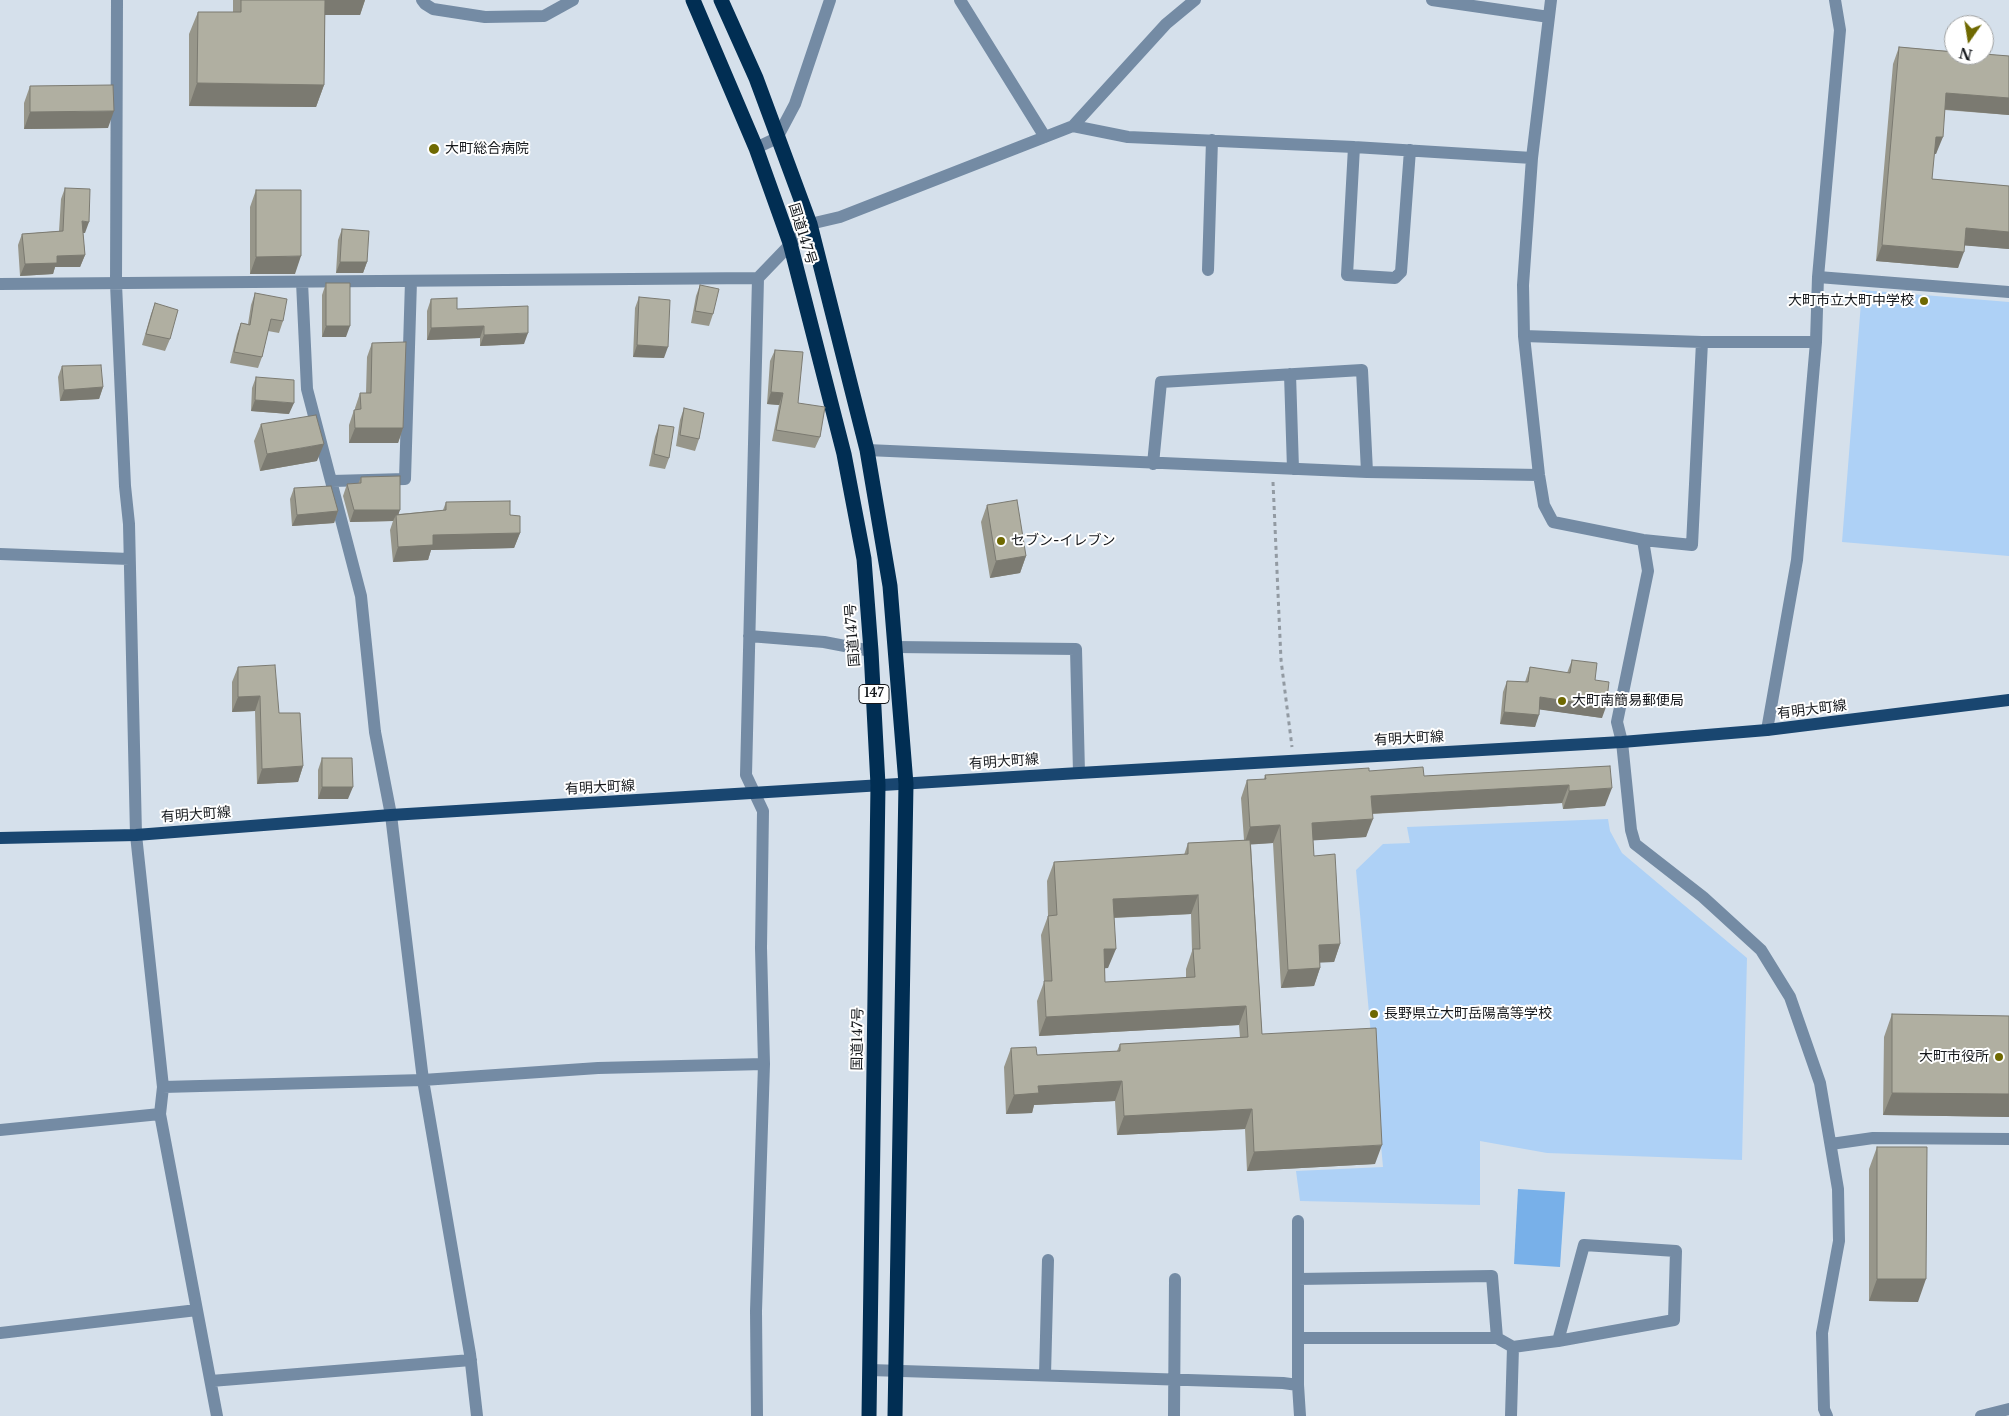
<!DOCTYPE html>
<meta charset="utf-8">
<style>
body{margin:0}
#map{position:relative;width:2009px;height:1416px;overflow:hidden;background:#d5e0eb;font-family:"Libre Baskerville",serif}
canvas{display:block}
.north{position:absolute;left:1944px;top:15px;width:50px;height:50px;box-sizing:border-box;background:#fff;border:1px solid #a1a3a4;border-radius:50%;rotate:193deg;font-size:14px;font-weight:700;line-height:20px;text-align:center;color:#15181c}
.north::after{content:'';display:block;margin:auto;width:18px;height:22px;background:#6f6901;clip-path:polygon(50% 0,100% 100%,50% 72%,0 100%)}
</style>
<div id="map">
<canvas width="2009" height="1416"></canvas>
<div class="north">N</div>
</div>
<script>
const ctx = document.querySelector('canvas').getContext('2d');
ctx.lineJoin = 'round';
function fill(path, color) { ctx.fillStyle = color; ctx.fill(path, 'evenodd'); }
const poly = rows => new Path2D(rows.map(r => 'M' + r).join(''));
function trace(path, color, width, dash) { ctx.strokeStyle = color; ctx.lineWidth = width; ctx.lineCap = dash ? 'butt' : 'round'; ctx.setLineDash(dash || []); ctx.stroke(path); }
function drawText(font, color, halo, rows, align = 'center') {
  ctx.font = font + ' "Libre Baskerville","Noto Sans JP",serif'; ctx.lineWidth = 4; ctx.setLineDash([]); ctx.textBaseline = 'middle'; ctx.strokeStyle = halo; ctx.fillStyle = color; for (const [text, x, y, turn = 0] of rows) {
    ctx.save(); ctx.translate(x, y); ctx.rotate((+turn || 0) * Math.PI / 180); ctx.textAlign = isNaN(turn) ? turn : align; if (halo) ctx.strokeText(text, 0, 0); ctx.fillText(text, 0, 0); ctx.restore();
  }
}
fill(poly([
 [1862,290,2009,302,2009,556,1842,542],
 [1608,819,1610,831,1622,853,1747,958,1742,1160,1547,1153,1480,1141,1480,1205,1300,1201,1296,1171,1383,1167,1356,870,1383,844,1410,843,1407,827]
]), '#aed1f6');
fill(poly([
 [1518,1189,1565,1192,1560,1267,1514,1264]
]), '#78b0e9');
trace(poly([
 [1273,482,1281,660,1292,747]
]), '#929aa2', 3, [4, 4]);
trace(poly([
 [117,0,116,284,125,486,129,524,136,835,163,1087],
 [422,0,425,4,433,9,485,17,544,16,573,0],
 [960,0,1045,137],
 [1432,0,1549,17],
 [1551,0,1532,158,1523,285,1524,336,1539,475,1544,505,1553,522,1643,540,1692,545,1702,342],
 [1073,126,1128,137,1354,147,1532,158],
 [1354,147,1347,275,1395,278,1401,272,1410,150],
 [756,148,777,138,795,104,830,0],
 [1208,270,1212,140],
 [1818,277,2009,292],
 [302,282,307,389,361,596,375,732,391,815,423,1080,470,1354,477,1416],
 [0,284,758,278],
 [1524,336,1702,342,1816,342],
 [1290,374,1293,469],
 [867,450,1367,472,1539,475],
 [1153,464,1161,382,1362,370,1367,472],
 [332,481,405,479,411,281],
 [1643,540,1648,571,1617,722,1622,742,1631,830,1635,844,1703,897,1761,950,1790,997,1820,1083,1838,1189,1839,1241,1822,1333,1824,1409,1827,1416],
 [0,554,129,559],
 [749,636,824,642,871,651],
 [896,647,1076,649,1079,773],
 [1767,730,1797,560,1816,342,1818,277,1840,30,1835,0],
 [0,1130,160,1114],
 [1831,1144,1873,1138,2009,1139],
 [1298,1221,1298,1385,1300,1416],
 [1298,1279,1492,1276,1497,1338],
 [0,1333,197,1310],
 [1298,1338,1497,1338,1513,1347,1542,1343,1558,1341,1674,1320,1676,1251,1584,1245,1558,1341],
 [870,1370,1283,1383,1298,1385],
 [1045,1375,1048,1260],
 [211,1381,471,1360],
 [217,1416,160,1114,163,1087,423,1080,598,1068,764,1064],
 [757,1416,756,1311,764,1064,761,948,763,811,746,775,758,278,810,224,840,217,1073,126,1166,24,1195,0],
 [1174,1416,1175,1279],
 [1511,1416,1513,1347],
 [1981,1416,2009,1409]
]), '#748ba4', 12);
trace(poly([
 [0,838,136,835,391,815,1079,773,1622,742,1767,730,2009,700]
]), '#194670', 12);
trace(poly([
 [693,0,756,148,790,243,844,454,864,559,871,651,878,785,869,1416],
 [721,0,756,78,810,224,867,450,890,586,906,784,895,1416]
]), '#012e53', 15);
fill(poly([
 [233,0,365,0,360,15,325,15,324,85,316,107,189,106,189,34,198,12,233,12],
 [1899,47,2009,56,2009,115,1945,110,1936,154,1934,154,1932,179,2009,186,2009,249,1964,245,1958,268,1876,261,1893,64],
 [30,86,108,128,24,129,24,103],
 [65,188,85,233,83,233,85,255,80,267,55,267,53,274,20,276,18,245,22,234,59,231,61,199],
 [256,190,295,274,250,274,250,207],
 [342,229,367,262,363,273,336,273,338,240],
 [326,283,346,337,322,337,322,295],
 [700,285,713,314,709,326,691,323,696,296],
 [255,293,283,321,279,333,268,331,262,357,258,368,230,363,237,334,241,323,248,324,251,305],
 [639,297,664,358,633,357,635,308],
 [431,299,457,309,524,344,480,346,480,338,427,340,427,311],
 [155,303,170,339,165,351,142,345,151,314],
 [372,343,403,428,398,443,349,443,349,425,354,410,355,410,355,408,360,393,366,393,367,357],
 [775,350,798,403,820,437,815,448,772,441,779,405,767,404,770,361],
 [62,366,103,387,99,399,60,401,58,377],
 [256,377,289,414,251,411,252,388],
 [684,408,699,439,695,451,676,446,680,420],
 [261,424,317,461,260,471,254,441],
 [659,425,669,458,665,469,649,466,655,437],
 [361,477,399,514,443,510,446,502,510,515,520,533,514,548,431,550,428,560,393,562,390,530,393,521,350,522,343,496,347,484,358,484],
 [294,488,338,511,334,523,292,526,290,499],
 [987,505,1026,556,1020,573,990,578,981,522],
 [1572,660,1595,680,1602,718,1539,709,1535,727,1500,724,1503,692,1507,681,1525,682,1530,667,1567,673],
 [238,667,279,713,303,766,298,782,257,784,255,711,232,712,232,682],
 [322,758,348,799,318,799,318,770],
 [1610,766,1605,806,1563,809,1562,803,1372,814,1366,837,1313,840,1314,856,1340,944,1334,962,1320,962,1320,968,1314,986,1281,988,1273,843,1251,844,1262,1034,1375,1164,1247,1171,1245,1129,1117,1135,1115,1101,1034,1105,1032,1113,1006,1114,1004,1067,1011,1048,1037,1055,1117,1051,1120,1044,1240,1038,1239,1025,1039,1036,1037,1001,1044,982,1041,935,1048,916,1047,881,1054,862,1184,855,1188,843,1244,840,1241,798,1247,780,1264,779,1265,775,1369,771,1424,776],
 [1191,914,1192,951,1186,969,1186,978,1105,982,1105,968,1108,968,1114,918],
 [1892,1014,2009,1016,2009,1117,1883,1115,1884,1037],
 [1877,1147,1918,1302,1869,1301,1869,1169]
]), '#97968a');
fill(poly([
 [322,0,365,0,360,15,317,15],
 [197,83,324,85,316,107,189,106],
 [1946,93,2009,98,2009,115,1940,109],
 [114,111,108,128,24,129,30,112],
 [1936,137,1943,137,1936,154,1930,153],
 [82,221,89,222,85,233,78,233],
 [1966,228,2009,232,2009,249,1959,245],
 [1882,245,1964,252,1958,268,1876,261],
 [85,255,80,267,55,267,53,274,20,276,25,264,57,256],
 [301,256,295,274,250,274,256,257],
 [340,262,367,262,363,273,336,273],
 [326,326,350,326,346,337,322,337],
 [484,326,480,338,427,340,431,328],
 [528,333,524,344,480,346,484,335],
 [637,345,668,347,664,358,633,357],
 [103,387,99,399,60,401,64,390],
 [771,392,783,393,779,405,767,404],
 [255,400,294,403,289,414,251,411],
 [355,428,403,428,398,443,349,443],
 [324,444,317,461,260,471,267,454],
 [354,510,400,510,396,521,396,515,393,521,350,522],
 [338,511,334,523,292,526,297,515],
 [520,533,514,548,431,550,428,560,393,562,398,547,433,535],
 [1026,556,1020,573,990,578,996,561],
 [260,696,255,711,232,712,238,697],
 [1540,697,1606,707,1602,718,1536,709],
 [1504,712,1539,715,1535,727,1500,724],
 [303,766,298,782,257,784,262,769],
 [1569,785,1562,803,1365,814,1371,796],
 [322,787,353,787,348,799,318,799],
 [1612,788,1605,806,1563,809,1569,791],
 [1373,819,1366,837,1305,841,1312,823],
 [1280,825,1273,843,1244,845,1250,827],
 [1198,895,1191,914,1106,918,1113,899],
 [1340,944,1334,962,1312,963,1319,945],
 [1104,949,1116,949,1108,968,1097,969],
 [1320,968,1314,986,1281,988,1288,970],
 [1246,1006,1239,1025,1039,1036,1046,1017],
 [1122,1081,1115,1101,1034,1105,1032,1113,1006,1114,1014,1095,1038,1086],
 [1892,1093,2009,1094,2009,1117,1883,1115],
 [1252,1109,1245,1129,1117,1135,1124,1116],
 [1382,1145,1375,1164,1247,1171,1254,1152],
 [1877,1279,1926,1279,1918,1302,1869,1301]
]), '#7b7a71');
const building = poly([
 [241,0,325,0,324,85,197,83,198,12,241,12,241,0],
 [1899,47,1954,52,1954,55,1984,55,1984,54,2009,56,2009,98,1946,93,1943,137,1936,137,1932,179,2009,186,2009,232,1966,228,1964,252,1882,245,1899,47],
 [113,85,114,111,30,112,30,86,113,85],
 [65,188,90,189,89,222,82,221,85,255,57,256,57,263,25,264,22,234,63,231,65,188],
 [256,190,301,190,301,256,256,257,256,190],
 [342,229,369,231,367,262,340,262,342,229],
 [326,283,350,283,350,326,326,326,326,283],
 [700,285,719,289,713,314,695,311,700,285],
 [255,293,287,299,283,321,271,319,262,357,234,352,241,323,250,325,255,293],
 [639,297,670,300,668,347,637,345,639,297],
 [457,298,457,309,528,306,528,333,484,335,484,326,431,328,431,299,457,298],
 [155,303,178,310,170,339,146,334,155,303],
 [406,342,403,428,355,428,354,410,361,409,360,393,371,393,372,343,406,342],
 [775,350,803,352,798,403,825,407,820,437,776,430,783,393,771,392,775,350],
 [101,365,103,387,64,390,62,366,101,365],
 [256,377,294,380,294,403,255,400,256,377],
 [684,408,704,413,699,439,680,435,684,408],
 [316,415,324,444,267,454,261,424,316,415],
 [659,425,674,427,669,458,654,454,659,425],
 [400,476,400,510,354,510,347,484,361,483,361,477,400,476],
 [331,486,338,511,297,515,294,488,331,486],
 [1017,500,1026,556,996,561,987,505,1017,500],
 [510,501,510,515,520,516,520,533,433,535,433,545,398,547,396,515,446,510,446,502,510,501],
 [1572,660,1597,663,1595,680,1609,682,1606,707,1540,697,1539,715,1504,712,1507,681,1528,682,1530,667,1570,673,1572,660],
 [275,665,279,713,300,713,303,766,262,769,260,696,238,697,238,667,275,665],
 [322,758,352,758,353,787,322,787,322,758],
 [1610,766,1612,788,1569,791,1569,785,1371,796,1373,819,1312,823,1314,856,1335,854,1340,944,1319,945,1320,968,1288,970,1280,825,1250,827,1247,780,1266,779,1265,775,1369,768,1369,771,1423,767,1424,776,1610,766],
 [1250,840,1262,1034,1376,1028,1382,1145,1254,1152,1252,1109,1124,1116,1122,1081,1038,1086,1039,1093,1014,1095,1011,1048,1036,1047,1037,1055,1120,1051,1120,1044,1248,1037,1246,1006,1046,1017,1044,981,1052,981,1048,916,1057,915,1054,862,1188,854,1188,843,1250,840],
 [1198,895,1200,949,1193,949,1195,977,1105,982,1104,949,1116,949,1113,899,1198,895],
 [1892,1014,2009,1016,2009,1094,1892,1093,1892,1014],
 [1877,1147,1927,1147,1926,1279,1877,1279,1877,1147]
]);
fill(building, '#b0afa1');
trace(building, '#7b7a71', 1);
for (const [x, y, r, color] of [
 [434,149,6,"#6f6901"],
 [1924,301,5,"#6f6901"],
 [1001,541,5,"#6f6901"],
 [1562,701,5,"#6f6901"],
 [1374,1014,5,"#6f6901"],
 [1999,1057,5,"#6f6901"]
]) { const dot = new Path2D(); dot.arc(x, y, r, 0, 2 * Math.PI); ctx.fillStyle = color; ctx.fill(dot); trace(dot, '#fff', 2); }
for (const [x, y, w] of [
 [874,694,30]
]) { const box = new Path2D(); box.roundRect(x - w / 2, y - 9.5, w, 19, 4); ctx.fillStyle = '#fff'; ctx.fill(box); trace(box, '#15181c', 1); }
drawText('bold 12px', '#15181c', null, [
 ["147",874,694]
]);
drawText('14px', '#15181c', '#fff', [
 ["大町総合病院",445,149],
 ["大町市立大町中学校",1914,301,"right"],
 ["セブン-イレブン",1011,541],
 ["大町南簡易郵便局",1572,701],
 ["長野県立大町岳陽高等学校",1384,1014],
 ["大町市役所",1989,1057,"right"]
], 'left');
drawText('14px', '#15181c', '#fff', [
 ["国道147号",802,234,73],
 ["国道147号",853,635,-94],
 ["有明大町線",1812,710,-7],
 ["有明大町線",1409,739,-3],
 ["有明大町線",1004,762,-4],
 ["有明大町線",600,788,-3],
 ["有明大町線",196,815,-4],
 ["国道147号",858,1039,-89]
]);
</script>
